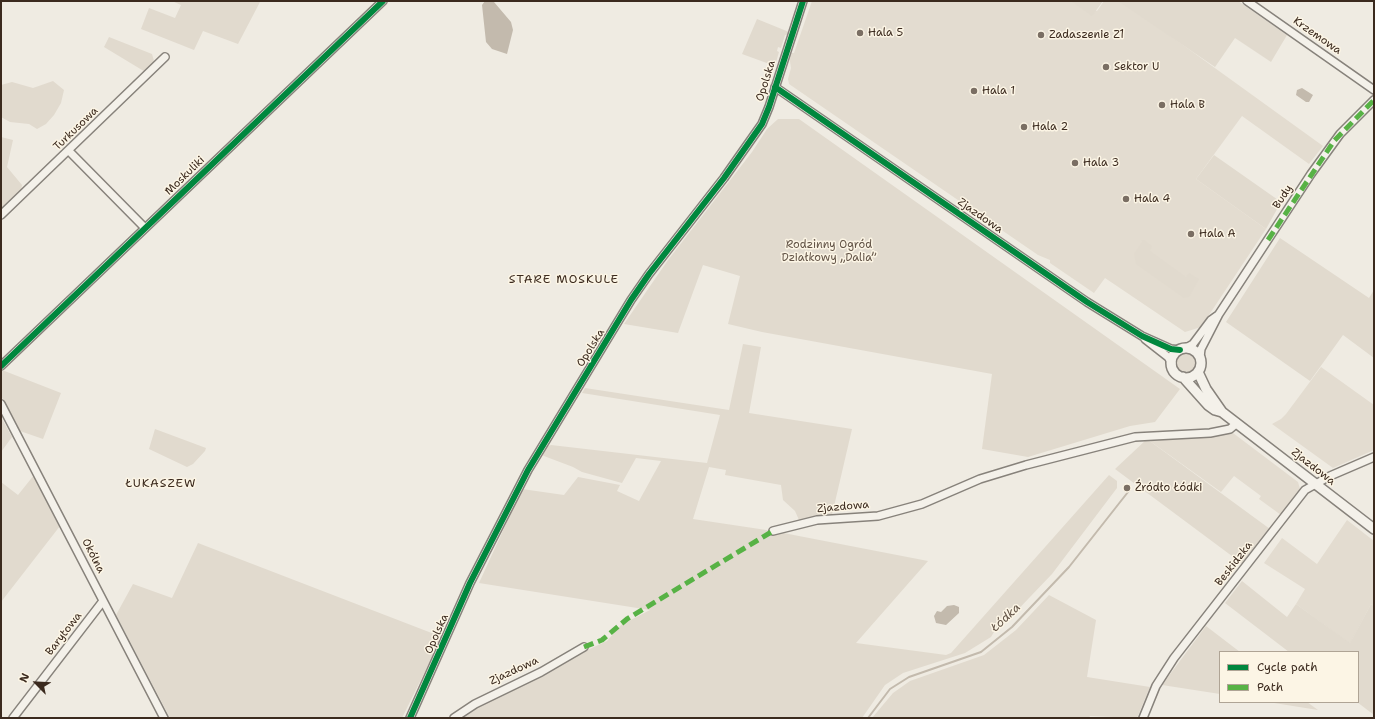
<!DOCTYPE html>
<meta charset="utf-8">
<style>
body{margin:0}
#map{position:relative;width:1375px;height:719px;overflow:hidden;background:#efebe2;font-family:"Shantell Sans",sans-serif}
canvas{display:block}
.frame{position:absolute;inset:0;border:2px solid #3b2a1e;pointer-events:none}
.legend{position:absolute;left:1219px;top:651px;width:140px;height:52px;box-sizing:border-box;background:#fcf5e5;border:1px solid #afa495;margin:0;padding:5px 7px;list-style:none;font-size:12px;color:#3b2a1e}
.legend li{display:flex;align-items:center;gap:8px;height:20px}
.legend b{width:20px;border:1px solid #afa495}
.north{position:absolute;left:16px;top:663px;width:40px;height:40px;-webkit-text-stroke:3px #fcf5e5;paint-order:stroke;rotate:294deg;font-size:11px;font-weight:700;line-height:16px;text-align:center;color:#3b2a1e}
.north::after{content:'';display:block;margin:auto;width:14px;height:18px;background:#3b2a1e;clip-path:polygon(50% 0,100% 100%,50% 72%,0 100%)}
</style>
<div id="map">
<canvas width="1375" height="719"></canvas>
<div class="frame"></div>
<ul class="legend">
<li><b style="height:5px;background:#00873e"></b>Cycle path</li>
<li><b style="height:5px;background:#57b245"></b>Path</li>
</ul>
<div class="north">N</div>
</div>
<script>
const ctx = document.querySelector('canvas').getContext('2d');
ctx.lineJoin = 'round';
function fill(path, color) { ctx.fillStyle = color; ctx.fill(path, 'evenodd'); }
const poly = rows => new Path2D(rows.map(r => 'M' + r).join(''));
function trace(path, color, width, dash) { ctx.strokeStyle = color; ctx.lineWidth = width; ctx.lineCap = dash ? 'butt' : 'round'; ctx.setLineDash(dash || []); ctx.stroke(path); }
function drawText(font, color, halo, rows, align = 'center') {
  ctx.font = font + ' "Shantell Sans",sans-serif'; ctx.lineWidth = 3; ctx.setLineDash([]); ctx.textBaseline = 'middle'; ctx.strokeStyle = halo; ctx.fillStyle = color; for (const [text, x, y, turn = 0] of rows) {
    ctx.save(); ctx.translate(x, y); ctx.rotate((+turn || 0) * Math.PI / 180); ctx.textAlign = isNaN(turn) ? turn : align; if (halo) ctx.strokeText(text, 0, 0); ctx.fillText(text, 0, 0); ctx.restore();
  }
}
fill(poly([
 [812,1,1082,1,1097,11,1104,1,1122,1,1323,146,1309,164,1242,116,1196,179,1266,229,1201,327,1185,332,1105,278,1094,293,1050,263,1050,260,1038,255,789,84,788,79,791,68,789,55,789,53,794,53],
 [1321,367,1374,405,1374,450,1333,468,1272,424,1281,419,1286,414],
 [1233,433,1298,482,1300,489,1281,515,1259,499,1261,496,1234,476,1221,492,1147,439],
 [1347,520,1374,541,1374,606,1371,604,1350,644,1296,604,1305,589,1264,563,1282,538,1317,564]
]), '#e3dcd0');
fill(poly([
 [172,1,257,1,260,2,238,44,203,31,194,50,141,29,149,8,175,18,181,5],
 [1071,1,1103,1,1092,16],
 [1118,1,1238,1,1287,35,1271,62,1235,38,1215,67],
 [757,19,789,32,788,35,785,35,781,48,778,47,777,51,779,52,775,66,742,54],
 [109,37,152,54,154,61,147,73,104,47],
 [53,81,64,90,61,103,54,115,46,124,37,129,29,124,10,122,1,117,1,85,12,82,33,88],
 [778,119,799,119,1180,389,1155,422,1130,426,1028,457,982,449,992,374,762,332,728,324,740,276,703,265,678,333,624,324,668,260,752,152,767,129],
 [1,137,13,140,7,167,22,185,21,190,1,209],
 [1214,155,1281,202,1266,229,1196,179],
 [1280,238,1369,298,1374,290,1374,358,1343,335,1310,381,1226,322],
 [1141,240,1144,240,1152,246,1150,251,1186,277,1189,273,1199,279,1189,297,1184,298,1136,264,1134,254,1142,242],
 [743,344,761,347,749,413,852,429,832,515,799,520,795,511,783,500,781,485,725,475,726,470,709,467,693,519,773,531,928,561,856,643,946,655,951,653,1109,475,1117,481,1117,488,1052,574,1008,620,997,627,991,637,965,653,903,673,885,685,862,718,460,718,492,698,546,674,583,652,607,641,621,625,650,610,479,583,522,489,564,495,578,477,620,485,617,491,639,501,661,461,636,458,622,483,582,472,573,467,544,456,541,454,545,447,551,445,707,463,720,415,582,393,585,388,729,410],
 '1176 363a10 10 0 1 1 20 0a10 10 0 1 1-20 0Z',
 [2,370,61,393,43,439,20,431,1,396],
 [1,417,12,437,1,452],
 [155,429,206,448,205,451,193,464,187,467,149,449],
 [1147,439,1270,529,1244,565,1115,469],
 [34,475,60,526,1,602,1,482,18,495],
 [198,543,442,637,402,718,170,718,116,615,133,584,172,598],
 [1242,581,1287,617,1296,604,1350,643,1371,604,1374,606,1374,715,1357,702,1358,702,1358,652,1289,652,1225,603],
 [1049,595,1096,620,1087,677,1150,687,1137,718,1090,716,1089,718,872,718,893,693,910,681,984,655,1016,630],
 [1206,626,1240,652,1220,652,1220,694,1162,685],
 [1268,702,1307,702,1318,710]
]), '#e1dace');
fill(poly([
 [485,1,494,2,511,22,513,30,507,54,492,49,486,42,482,5],
 [1302,88,1313,95,1309,102,1306,102,1296,95,1297,90],
 [954,605,959,607,959,613,946,625,936,623,934,616,937,611,941,612,947,606]
]), '#c3baad');
trace(poly([
 [868,718,890,689,909,677,981,652,1012,627,1069,567,1128,492]
]), '#c3baad', 2);
const minor = poly([
 [1247,1,1374,90],
 [775,87,1087,302,1142,336,1171,349,1180,350],
 [69,151,145,228],
 [1,215,165,57],
 [1145,339,1168,357,1172,363],
 [1186,348,1193,344,1211,320,1218,315],
 [1200,357,1201,349,1219,314,1311,174,1340,134,1374,100],
 [1,366,383,1],
 [1,404,164,718],
 [773,531,817,520,878,516,922,504,980,479,1026,465,1135,437,1210,433,1230,429,1237,423],
 [13,718,103,601],
 [410,718,470,583,528,470,631,300,649,274,724,178,762,124,769,107,803,1],
 [454,718,475,704,541,672,584,647],
 [1143,718,1156,686,1174,658,1305,490,1330,476,1374,457]
]);
const tertiary = poly([
 '1171 363a15 15 0 1 1 30 0a15 15 0 1 1-30 0Z',
 [1198,372,1206,389,1222,412],
 [1183,377,1208,405,1215,410,1222,412,1374,529]
]);
trace(minor, '#87827b', 10);
trace(tertiary, '#87827b', 12);
trace(minor, '#f4f1ea', 7);
trace(tertiary, '#f4f1ea', 9);
trace(poly([
 [1268,240,1334,141,1374,100],
 [584,647,602,640,627,619,773,531]
]), '#57b245', 5, [10, 5]);
trace(poly([
 [775,87,1087,302,1142,336,1171,349,1180,350],
 [1,366,383,1],
 [410,718,470,583,528,470,631,300,649,274,724,178,762,124,769,107,803,1]
]), '#00873e', 6);
for (const [x, y, r, color] of [
 [860,33,4,"#7a6e63"],
 [1041,35,4,"#7a6e63"],
 [1106,67,4,"#7a6e63"],
 [974,91,4,"#7a6e63"],
 [1162,105,4,"#7a6e63"],
 [1024,127,4,"#7a6e63"],
 [1075,163,4,"#7a6e63"],
 [1126,199,4,"#7a6e63"],
 [1191,234,4,"#7a6e63"],
 [1127,488,4,"#7a6e63"]
]) { const dot = new Path2D(); dot.arc(x, y, r, 0, 2 * Math.PI); ctx.fillStyle = color; ctx.fill(dot); trace(dot, '#fcf5e5', 1.5); }
drawText('11px', '#3b2a1e', '#fcf5e5', [
 ["Hala 5",868,33],
 ["Zadaszenie Z1",1049,35],
 ["Sektor U",1114,67],
 ["Hala 1",982,91],
 ["Hala B",1170,105],
 ["Hala 2",1032,127],
 ["Hala 3",1083,163],
 ["Hala 4",1134,199],
 ["Hala A",1199,234],
 ["Źródło Łódki",1135,488]
], 'left');
drawText('11px', '#3b2a1e', '#fcf5e5', [
 ["Krzemowa",1317,36,35],
 ["Opolska",766,81,-73],
 ["Turkusowa",76,129,-44],
 ["Moskuliki",185,176,-44],
 ["Budy",1283,197,-57],
 ["Zjazdowa",980,216,35],
 ["Opolska",591,348,-58],
 ["Zjazdowa",1313,467,38],
 ["Zjazdowa",843,507,-5],
 ["Okólna",93,556,63],
 ["Beskidzka",1234,564,-52],
 ["Barytowa",64,634,-52],
 ["Opolska",437,634,-66],
 ["Zjazdowa",514,671,-25]
]);
drawText('11px', '#625346', '#fcf5e5', [
 ["Rodzinny Ogród",829,245],
 ["Działkowy „Dalia”",829,258]
]);
ctx.letterSpacing = '1px';
drawText('12px', '#3b2a1e', '#fcf5e5', [
 ["STARE MOSKULE",564,280],
 ["ŁUKASZEW",161,484]
]);
ctx.letterSpacing = '0px';
drawText('italic 12px', '#645548', '#fcf5e5', [
 ["Łódka",1006,618,-43]
]);
</script>
